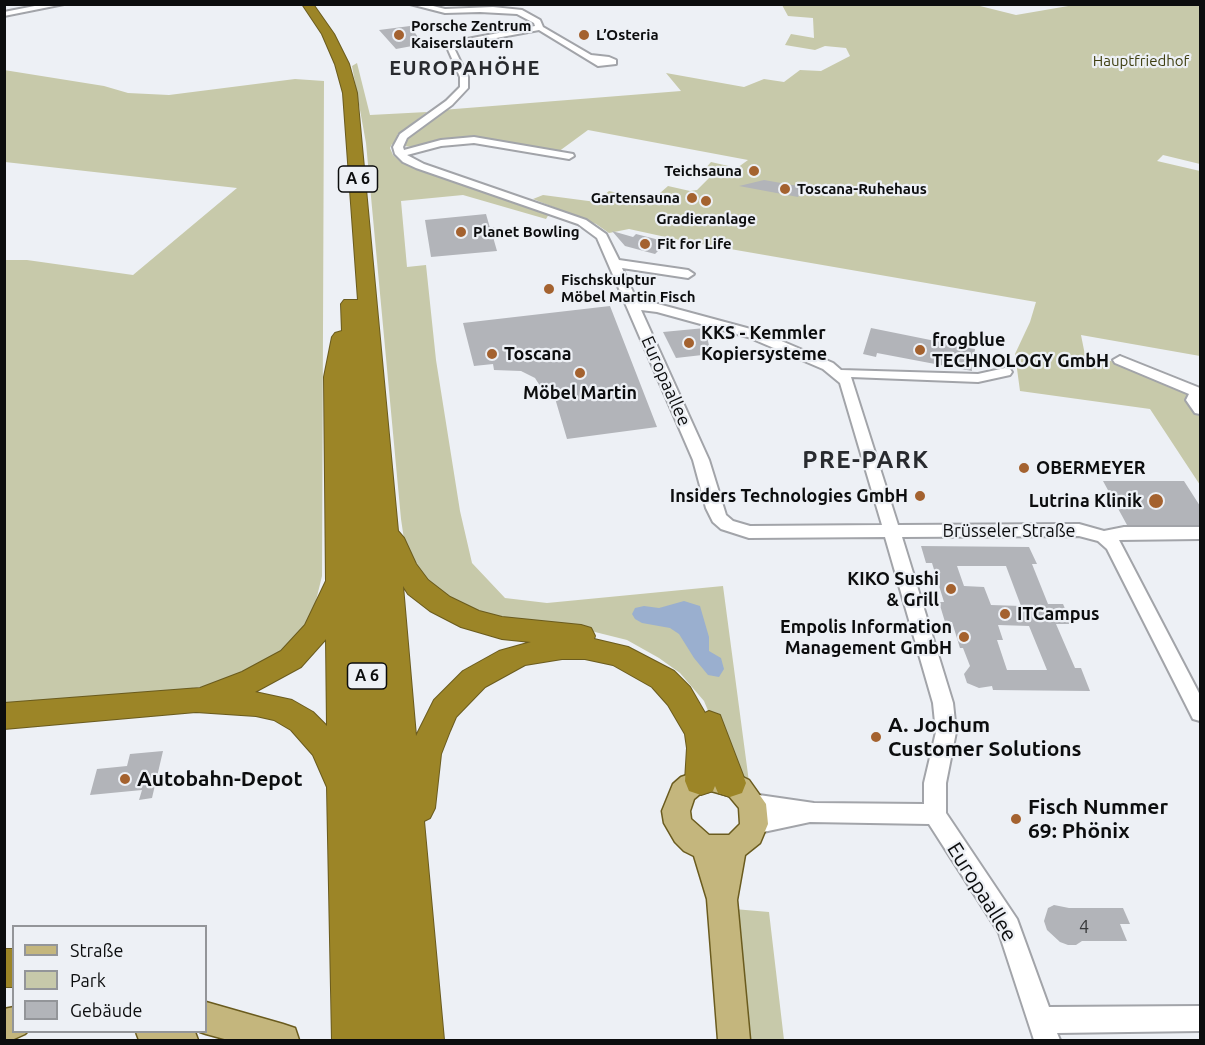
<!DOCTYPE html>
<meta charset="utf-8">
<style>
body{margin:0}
#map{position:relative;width:1205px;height:1045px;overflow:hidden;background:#edf0f5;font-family:Ubuntu,sans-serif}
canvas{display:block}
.frame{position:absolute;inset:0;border:6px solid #0c0d0e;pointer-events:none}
.legend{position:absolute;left:12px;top:925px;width:195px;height:108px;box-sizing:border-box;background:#edf0f5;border:2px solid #939599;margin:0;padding:8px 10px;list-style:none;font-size:18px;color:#0c0d0e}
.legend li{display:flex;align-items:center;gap:12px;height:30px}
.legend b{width:30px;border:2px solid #939599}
</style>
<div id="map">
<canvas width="1205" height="1045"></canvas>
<div class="frame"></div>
<ul class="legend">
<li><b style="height:8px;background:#c4b67d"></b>Straße</li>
<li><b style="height:16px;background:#c7c9aa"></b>Park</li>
<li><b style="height:16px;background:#b2b4b9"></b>Gebäude</li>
</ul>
</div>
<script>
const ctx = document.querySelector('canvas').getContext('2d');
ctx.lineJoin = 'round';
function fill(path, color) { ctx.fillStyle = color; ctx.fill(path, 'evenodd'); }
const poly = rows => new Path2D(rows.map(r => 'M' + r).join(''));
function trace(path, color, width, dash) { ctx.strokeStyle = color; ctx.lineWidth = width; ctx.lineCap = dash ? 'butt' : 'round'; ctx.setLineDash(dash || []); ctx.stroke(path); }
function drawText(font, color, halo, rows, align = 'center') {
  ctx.font = font + ' Ubuntu,sans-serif'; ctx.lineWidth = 4.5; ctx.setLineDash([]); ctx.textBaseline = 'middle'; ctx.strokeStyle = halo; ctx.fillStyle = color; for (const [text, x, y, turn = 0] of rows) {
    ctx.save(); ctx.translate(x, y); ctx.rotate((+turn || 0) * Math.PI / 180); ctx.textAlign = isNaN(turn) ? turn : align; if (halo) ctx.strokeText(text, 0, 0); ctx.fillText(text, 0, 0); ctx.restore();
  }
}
fill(poly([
 [972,4,1016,15,1074,5,1200,5,1200,164,1163,155,1157,161,1200,171,1200,356,1081,335,1085,355,1119,363,1183,390,1200,415,1200,485,1150,409,1020,391,1015,354,1030,322,1036,302,684,241,629,229,609,233,596,224,533,199,543,195,596,202,609,191,644,199,648,195,660,193,668,186,690,191,697,190,711,176,705,174,708,171,704,170,711,162,737,168,748,160,588,130,558,152,481,139,437,140,412,147,404,146,402,143,392,144,390,148,393,155,402,163,549,214,546,219,463,195,401,201,407,267,426,265,436,360,460,511,472,563,505,598,547,603,723,586,749,782,729,761,704,701,680,673,659,658,627,640,591,631,505,621,452,603,407,560,401,519,366,143,352,66,357,63,370,115,427,112,397,135,408,135,442,110,681,91,666,73,744,87,764,79,784,82,800,70,821,71,850,56,846,48,825,46,815,50,785,45,791,34,814,38,813,18,788,16,782,5],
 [4,70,104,86,128,93,169,95,295,79,324,81,322,576,311,621,286,653,235,682,150,694,5,705,5,260,27,260,133,275,237,188,5,162],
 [734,909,769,912,784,1040,744,1040]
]), '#c7c9aa');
fill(poly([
 [684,601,700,606,709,637,709,651,721,658,724,669,719,677,708,675,694,658,679,634,670,628,642,623,635,619,632,614,635,608,644,606,659,608]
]), '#9aafcf');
fill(poly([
 [410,26,423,44,396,49,379,30],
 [764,180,804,187,798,197,739,186],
 [486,214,490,228,494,227,497,237,493,237,497,251,431,257,425,220],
 [612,231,633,237,636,234,667,242,655,254,625,246],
 [610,306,657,427,567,439,552,388,542,389,535,378,521,371,494,370,493,364,474,366,463,323],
 [705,328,711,354,676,358,663,332],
 [871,328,975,349,974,361,971,361,972,371,877,353,876,357,863,354],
 [1103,481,1184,481,1200,506,1200,525,1127,525],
 [921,546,1029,547,1037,564,1032,564,1048,604,1063,604,1072,624,1056,624,1075,668,1081,668,1090,691,993,690,992,686,979,688,967,683,964,674,970,666,963,648,960,648,952,622,945,622,939,602,944,602,932,563,926,563],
 [957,566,1006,566,1021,606,991,605,984,587,964,586],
 [998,625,1029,626,1047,670,1007,670,997,640,1003,640],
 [163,751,152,798,139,800,142,790,90,795,97,769,127,766,130,754],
 [1054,905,1069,908,1123,908,1130,924,1120,924,1127,941,1082,941,1076,945,1068,945,1060,942,1047,930,1044,921,1048,908]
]), '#b2b4b9');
const minor = poly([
 [45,4,64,4,4,16,4,12,45,4],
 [410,4,425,4,445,9,493,7,522,10,540,20,543,27,591,55,609,57,616,60,616,64,598,66,539,30,464,44,454,48,468,77,468,88,452,105,407,138,403,147,404,150,441,140,474,137,573,154,574,156,569,159,474,143,441,146,407,155,424,164,586,220,606,234,619,260,688,270,694,274,688,278,622,268,638,303,658,304,758,331,833,363,841,370,978,374,1005,368,1010,369,1012,372,1010,375,978,382,851,377,898,525,1079,524,1104,531,1124,527,1200,527,1200,539,1119,540,1200,695,1200,721,1193,719,1107,549,1098,541,1079,536,902,537,953,703,956,732,946,783,946,813,1017,919,1049,1007,1200,1006,1200,1031,1057,1033,1060,1040,1034,1040,999,933,929,824,810,822,754,834,746,831,743,824,746,817,755,814,744,811,741,804,744,797,752,794,814,803,924,804,924,783,936,732,933,703,885,537,749,538,721,529,713,522,706,508,693,460,597,238,578,224,416,168,403,162,395,154,393,147,400,134,446,101,460,87,460,77,446,45,462,40,535,26,534,23,517,14,480,12,445,13,410,4],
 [641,310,657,312,748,337,823,369,840,383,882,525,750,526,733,521,726,515,709,460,641,310],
 [1120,356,1200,388,1200,414,1195,413,1186,400,1189,394,1115,363,1113,360,1120,356]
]);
const major = poly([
 [711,767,730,771,749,780,766,804,768,824,760,843,745,855,737,900,750,1040,718,1040,707,899,694,856,684,851,675,842,664,823,662,811,673,784,681,777,711,767],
 [711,791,729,796,739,808,740,824,729,835,709,835,691,819,690,811,694,799,700,794,711,791],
 [206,1002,283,1024,295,1028,299,1040,228,1040,206,1034,200,1032,206,1032,206,1002],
 [14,1007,14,1032,27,1032,25,1034,14,1039,4,1040,4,1009,14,1007],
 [136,1032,195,1032,198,1040,139,1040,136,1032]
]);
const highway = poly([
 [302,4,313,4,334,34,349,64,357,93,398,531,404,538,416,564,428,580,450,597,479,611,502,617,581,625,591,628,595,636,594,639,628,647,674,671,690,687,705,713,709,711,720,715,746,783,742,793,730,797,718,793,715,786,713,791,701,795,689,791,685,781,687,748,685,734,668,705,652,687,613,665,585,659,562,659,525,665,485,687,456,717,450,731,441,754,435,808,430,818,424,821,444,1040,332,1040,327,787,313,755,291,730,274,720,256,716,196,712,4,729,4,703,200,688,242,672,281,651,305,625,326,581,324,377,332,337,335,333,342,331,341,304,344,300,358,300,343,93,335,64,322,34,302,4],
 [403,586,408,594,430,611,461,627,502,639,531,642,499,651,463,671,434,700,416,736,403,586],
 [326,639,327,726,313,712,292,700,255,692,301,667,326,639],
 [4,949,14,949,14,987,4,987,4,949]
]);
trace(minor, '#a2a4a9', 4);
trace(major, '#6a5b1e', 3);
trace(highway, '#6a5b1e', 2);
fill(minor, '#fff');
fill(major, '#c4b67d');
fill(highway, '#9c8527');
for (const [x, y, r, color] of [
 [399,35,6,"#a4622f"],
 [584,35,6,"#a4622f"],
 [754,171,6,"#a4622f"],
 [785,189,6,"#a4622f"],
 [692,198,6,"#a4622f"],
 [706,201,6,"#a4622f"],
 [461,232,6,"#a4622f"],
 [645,244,6,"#a4622f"],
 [549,289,6,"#a4622f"],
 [689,343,6,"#a4622f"],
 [920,350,6,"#a4622f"],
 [492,354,6,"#a4622f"],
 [580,373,6,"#a4622f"],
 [1024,468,6,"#a4622f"],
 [920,496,6,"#a4622f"],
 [1156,501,8,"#a4622f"],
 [951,589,6,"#a4622f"],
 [1005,614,6,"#a4622f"],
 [964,637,6,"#a4622f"],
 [876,737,6,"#a4622f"],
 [125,779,6,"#a4622f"],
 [1016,819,6,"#a4622f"]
]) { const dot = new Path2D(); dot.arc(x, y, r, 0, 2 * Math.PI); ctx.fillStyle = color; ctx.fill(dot); trace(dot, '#edf0f5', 2); }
drawText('bold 15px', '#0c0d0e', '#edf0f5', [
 ["Porsche Zentrum",411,26],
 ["Kaiserslautern",411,43],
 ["L’Osteria",596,35],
 ["Teichsauna",742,171,"right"],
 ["Toscana-Ruhehaus",797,189],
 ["Gartensauna",680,198,"right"],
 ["Gradieranlage",706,219,"center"],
 ["Planet Bowling",473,232],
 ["Fit for Life",657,244],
 ["Fischskulptur",561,280],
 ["Möbel Martin Fisch",561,297]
], 'left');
drawText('15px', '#3f3f11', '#edf0f5', [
 ["Hauptfriedhof",1141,61]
]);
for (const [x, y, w] of [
 [358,179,39],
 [367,676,39]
]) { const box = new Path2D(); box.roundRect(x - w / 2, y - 13, w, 26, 4.5); ctx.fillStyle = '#edf0f5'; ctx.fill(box); trace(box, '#0c0d0e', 1.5); }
drawText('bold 16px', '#0c0d0e', null, [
 ["A 6",358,179],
 ["A 6",367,676]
]);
drawText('bold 18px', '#0c0d0e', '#edf0f5', [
 ["KKS - Kemmler",701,333],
 ["Kopiersysteme",701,354],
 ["frogblue",932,340],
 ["TECHNOLOGY GmbH",932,361],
 ["Toscana",504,354],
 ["Möbel Martin",580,393,"center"],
 ["OBERMEYER",1036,468],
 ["Insiders Technologies GmbH",908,496,"right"],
 ["Lutrina Klinik",1142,501,"right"],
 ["KIKO Sushi",939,579,"right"],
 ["& Grill",939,600,"right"],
 ["ITCampus",1017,614],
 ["Empolis Information",952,627,"right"],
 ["Management GmbH",952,648,"right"]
], 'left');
drawText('18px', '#0c0d0e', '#edf0f5', [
 ["Europaallee",666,381,66],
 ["Brüsseler Straße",1009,531]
]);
drawText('18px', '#363739', null, [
 ["4",1084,927]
]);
ctx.letterSpacing = '1.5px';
drawText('bold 20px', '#292b2f', '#edf0f5', [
 ["EUROPAHÖHE",465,68]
]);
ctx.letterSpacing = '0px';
drawText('bold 21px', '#0c0d0e', '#edf0f5', [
 ["A. Jochum",888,725],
 ["Customer Solutions",888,749],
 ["Autobahn-Depot",137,779],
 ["Fisch Nummer",1028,807],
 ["69: Phönix",1028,831]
], 'left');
drawText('21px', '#0c0d0e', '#edf0f5', [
 ["Europaallee",982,892,58]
]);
ctx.letterSpacing = '1.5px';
drawText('bold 24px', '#292b2f', '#edf0f5', [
 ["PRE-PARK",866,460]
]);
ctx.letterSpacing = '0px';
</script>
